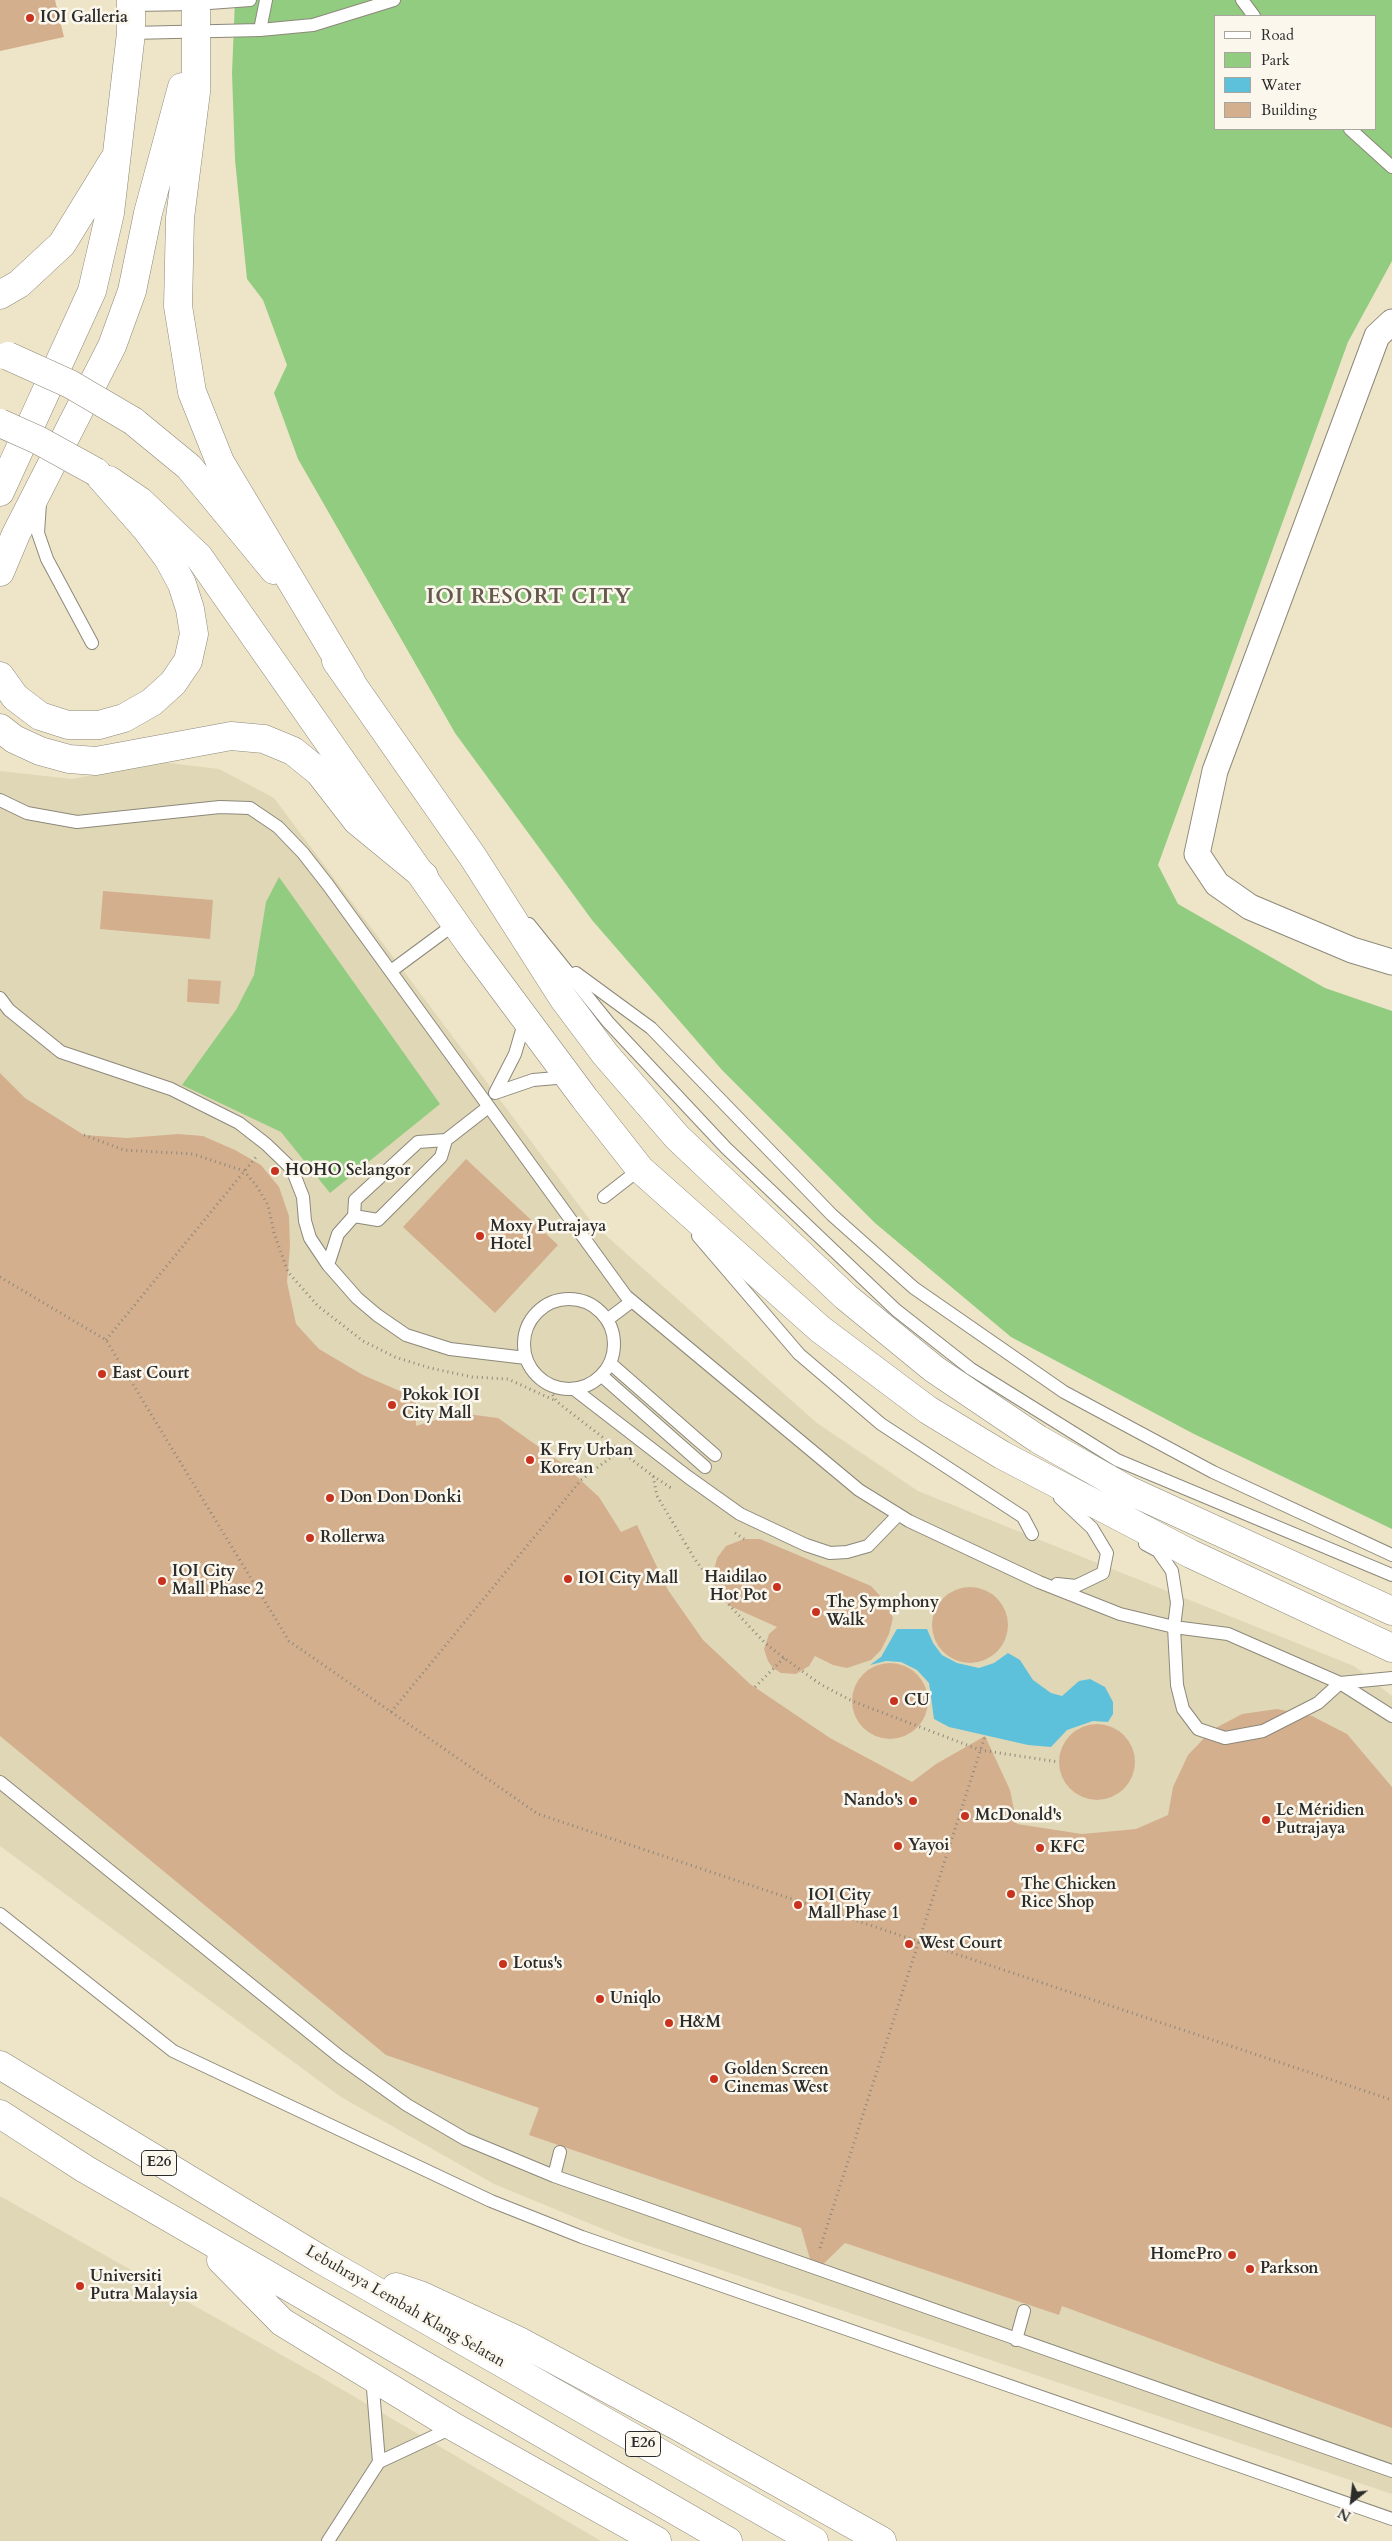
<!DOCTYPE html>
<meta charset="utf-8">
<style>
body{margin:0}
#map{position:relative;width:1392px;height:2541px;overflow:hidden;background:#eee5c8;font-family:Cardo,serif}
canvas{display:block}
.legend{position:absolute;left:1214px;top:15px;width:162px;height:115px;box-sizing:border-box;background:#fbf7ec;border:1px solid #a8a59f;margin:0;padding:6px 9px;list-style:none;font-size:15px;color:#2b2b2b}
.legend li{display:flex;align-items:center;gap:10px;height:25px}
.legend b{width:25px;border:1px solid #a8a59f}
.north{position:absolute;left:1327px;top:2476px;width:50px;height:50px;-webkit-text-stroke:4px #fbf7ec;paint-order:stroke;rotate:209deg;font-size:14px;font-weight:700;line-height:20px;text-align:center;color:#2b2b2b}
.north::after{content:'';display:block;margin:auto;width:18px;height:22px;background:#2b2b2b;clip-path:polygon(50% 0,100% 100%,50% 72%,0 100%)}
</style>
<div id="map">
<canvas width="1392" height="2541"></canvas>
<ul class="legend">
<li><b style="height:6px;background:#fff"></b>Road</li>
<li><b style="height:14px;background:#92cc80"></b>Park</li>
<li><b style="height:14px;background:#5ec1dc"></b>Water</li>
<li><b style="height:14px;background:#d4af8e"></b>Building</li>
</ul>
<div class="north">N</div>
</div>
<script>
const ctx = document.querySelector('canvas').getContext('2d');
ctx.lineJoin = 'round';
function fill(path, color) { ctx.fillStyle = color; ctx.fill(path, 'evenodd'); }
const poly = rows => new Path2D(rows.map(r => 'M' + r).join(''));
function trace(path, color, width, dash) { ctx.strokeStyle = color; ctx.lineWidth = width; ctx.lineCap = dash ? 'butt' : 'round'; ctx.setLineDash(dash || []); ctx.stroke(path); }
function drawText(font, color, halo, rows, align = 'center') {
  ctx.font = font + ' Cardo,serif'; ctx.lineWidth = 5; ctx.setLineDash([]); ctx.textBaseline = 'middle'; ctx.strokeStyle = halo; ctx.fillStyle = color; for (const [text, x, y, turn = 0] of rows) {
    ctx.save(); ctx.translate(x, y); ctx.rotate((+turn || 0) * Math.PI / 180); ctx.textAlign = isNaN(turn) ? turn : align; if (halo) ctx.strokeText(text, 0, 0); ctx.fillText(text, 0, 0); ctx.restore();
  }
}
fill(poly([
 [161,762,219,769,274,798,593,1224,817,1423,918,1491,1354,1666,1392,1696,1392,2494,625,2238,494,2184,341,2097,0,1846,0,771,72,779],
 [0,2196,319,2376,601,2541,0,2541]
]), '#e0d7b7');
fill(poly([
 [235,0,1392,0,1392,261,1348,342,1158,865,1178,904,1325,988,1392,1011,1392,1529,1194,1434,1011,1337,875,1223,722,1070,592,920,455,733,298,459,274,393,287,365,263,300,247,279,235,160,232,73],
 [1216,16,1376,16,1376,129,1216,129],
 [279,877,440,1104,330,1193,281,1132,182,1085,236,1010,254,975,266,902]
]), '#92cc80');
fill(poly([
 [897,1629,927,1629,933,1643,942,1655,957,1663,979,1668,994,1663,1008,1653,1020,1660,1033,1680,1051,1693,1062,1696,1079,1681,1090,1679,1105,1687,1113,1702,1113,1714,1108,1722,1093,1721,1067,1730,1051,1747,1028,1745,949,1727,934,1719,929,1683,917,1670,901,1662,886,1661,870,1665,881,1657]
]), '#5ec1dc');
fill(poly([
 [0,0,55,0,64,37,0,51],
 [103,891,213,900,210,939,100,929],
 [188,979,221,981,219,1004,187,1002],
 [0,1073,25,1098,84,1135,127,1138,178,1134,203,1136,235,1150,261,1165,279,1187,289,1216,290,1247,287,1282,296,1324,319,1349,363,1375,416,1398,416,1426,459,1413,498,1418,563,1464,599,1497,621,1532,637,1525,668,1590,703,1640,750,1684,830,1738,912,1782,936,1764,985,1736,1010,1790,1017,1824,1082,1834,1136,1829,1168,1815,1173,1787,1188,1755,1212,1730,1242,1714,1277,1709,1312,1716,1347,1734,1392,1787,1392,2428,1062,2306,1059,2315,845,2243,814,2273,801,2228,529,2135,539,2108,386,2055,0,1736],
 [466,1159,558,1245,495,1313,403,1227],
 [744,1539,760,1539,871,1586,884,1600,893,1618,889,1634,881,1650,871,1660,847,1668,833,1665,815,1656,809,1666,796,1674,781,1673,773,1668,768,1661,764,1649,769,1634,777,1627,730,1606,718,1595,715,1585,714,1570,717,1558,726,1546],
 '932 1625a38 38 0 1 1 76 0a38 38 0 1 1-76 0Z',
 '852 1701a38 38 0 1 1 76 0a38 38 0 1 1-76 0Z',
 '1059 1762a38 38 0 1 1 76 0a38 38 0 1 1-76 0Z'
]), '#d4af8e');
const lane = poly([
 [1242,0,1254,16],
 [131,5,196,4,250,0],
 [260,30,266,0],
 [131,33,260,30,313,25,394,0],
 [1350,129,1392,167],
 [40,503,38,533,47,559,92,643],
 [0,800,27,813,77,822,220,807,250,808,278,827,303,853,328,885,626,1296,859,1490,909,1521,1039,1582,1120,1614,1174,1627,1228,1634,1340,1683,1392,1716],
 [529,924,608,1022,726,1148,896,1310,971,1369,1117,1460,1392,1575],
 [391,971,456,923],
 [576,973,651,1028,832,1215,914,1288,1064,1392,1213,1472,1392,1555],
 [0,998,9,1010,61,1052,171,1089,239,1123,266,1144,292,1169,303,1197,305,1221,310,1238,328,1265,357,1298,377,1315,406,1335,450,1349,526,1358],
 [525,1020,515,1054,495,1093,533,1080,568,1077],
 [604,1197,640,1169,642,1171],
 [354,1216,378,1220,441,1157,446,1140],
 [698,1236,799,1354,881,1424,1023,1517,1032,1534],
 [328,1265,338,1234,354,1216,355,1200,418,1142,446,1140,487,1108],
 '524 1344a45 45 0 1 1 90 0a45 45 0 1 1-90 0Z',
 [607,1320,632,1301],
 [610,1363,715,1455],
 [602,1376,705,1467],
 [574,1389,688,1477,740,1514,806,1545,830,1553,847,1552,868,1546,898,1515],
 [1145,1544,1158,1551,1172,1571,1177,1603,1174,1627,1177,1685,1183,1709,1198,1729,1225,1738,1263,1731,1318,1703,1340,1683,1392,1678],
 [1057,1584,1076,1586,1103,1573,1107,1553,1092,1528,1060,1498],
 [0,1782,340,2057,407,2105,465,2139,554,2176,1392,2471],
 [0,1914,173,2051,491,2201,582,2237,1392,2519],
 [554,2176,560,2152],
 [1016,2340,1024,2311],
 [372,2377,379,2462],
 [328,2541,379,2462,454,2427]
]);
const street = poly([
 [1392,322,1377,336,1215,771,1197,854,1217,884,1250,907,1352,950,1392,962]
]);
const secondary = poly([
 [133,421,189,467,274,570],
 [109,480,140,501,199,557,469,943,585,1099,640,1169,820,1329,928,1410,1002,1455,1191,1554,1392,1648],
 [336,661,473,857,563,998,605,1054,677,1137,846,1297,934,1369,1038,1439,1128,1490,1392,1611]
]);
const primary = poly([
 [196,0,196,92,180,218,178,306,192,392,220,462,351,681],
 [0,295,19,284,62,244,113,161],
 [0,492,92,291,110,213,131,33,131,0],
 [0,572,16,534,112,346,132,291,148,213,182,87],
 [0,676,15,697,40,716,68,725,99,725,124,718,152,702,173,683,188,661,194,634,190,609,182,584,168,558,147,530,96,472],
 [0,728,14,739,40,751,69,759,96,761,231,736,264,739,293,751,319,772,357,821,424,876]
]);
const highway = poly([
 [0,2065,320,2259,814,2541],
 [0,2114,85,2169,728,2541],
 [221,2260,282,2322,454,2427,657,2541],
 [396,2287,420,2295,521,2342,679,2427,882,2541]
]);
trace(lane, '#8c887a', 14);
trace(street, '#8c887a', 27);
trace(secondary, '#8c887a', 29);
trace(primary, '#8c887a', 29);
trace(highway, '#8c887a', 29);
trace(poly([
 [84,1135,124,1150,193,1154,244,1171,256,1185,268,1205,274,1233,288,1272,318,1306,363,1341,395,1357,430,1368,472,1377,508,1379,556,1401],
 [0,1277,106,1340,289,1641,538,1814,1392,2100],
 [106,1340,256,1157],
 [545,1382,557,1402,653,1476,657,1496,694,1558,730,1606,765,1643,784,1658,820,1684,852,1701,980,1750,1059,1762],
 [653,1476,671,1488],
 [735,1533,744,1539],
 [755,1687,784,1658],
 [391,1712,581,1480,621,1450],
 [820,2248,985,1736]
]), '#8c887a', 3, [1, 4]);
trace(lane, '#fff', 12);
trace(street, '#fff', 25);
trace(secondary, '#fff', 28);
trace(primary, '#fff', 28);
trace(highway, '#fff', 28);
const secondaryBridge = poly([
 [8,356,70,384,133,421],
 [0,423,38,440,96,472]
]);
trace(secondaryBridge, '#8c887a', 29, []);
trace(secondaryBridge, '#fff', 28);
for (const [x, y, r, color] of [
 [30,18,5,"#c8321e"],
 [275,1171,5,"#c8321e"],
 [480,1236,5,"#c8321e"],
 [102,1374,5,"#c8321e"],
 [392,1405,5,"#c8321e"],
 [530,1460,5,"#c8321e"],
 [330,1498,5,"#c8321e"],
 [310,1538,5,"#c8321e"],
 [568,1579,5,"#c8321e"],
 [162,1581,5,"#c8321e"],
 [777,1587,5,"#c8321e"],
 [816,1612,5,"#c8321e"],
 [894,1701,5,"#c8321e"],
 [913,1801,5,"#c8321e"],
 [965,1816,5,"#c8321e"],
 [1266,1820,5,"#c8321e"],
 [898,1846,5,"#c8321e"],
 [1040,1848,5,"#c8321e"],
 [1011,1894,5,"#c8321e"],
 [798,1905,5,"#c8321e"],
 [909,1944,5,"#c8321e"],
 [503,1964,5,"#c8321e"],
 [600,1999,5,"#c8321e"],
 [669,2023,5,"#c8321e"],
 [714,2079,5,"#c8321e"],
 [1232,2255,5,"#c8321e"],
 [1250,2269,5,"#c8321e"],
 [80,2286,5,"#c8321e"]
]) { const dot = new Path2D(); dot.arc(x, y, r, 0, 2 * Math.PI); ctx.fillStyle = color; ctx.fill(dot); trace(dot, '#fbf7ec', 2); }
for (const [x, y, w] of [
 [159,2163,35],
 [643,2444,35]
]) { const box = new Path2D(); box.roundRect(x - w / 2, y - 12.5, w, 25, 4); ctx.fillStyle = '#fbf7ec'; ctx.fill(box); trace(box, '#2b2b2b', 1); }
drawText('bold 15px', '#2b2b2b', null, [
 ["E26",159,2163],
 ["E26",643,2444]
]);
drawText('bold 16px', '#2b2b2b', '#fbf7ec', [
 ["IOI Galleria",40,18],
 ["HOHO Selangor",285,1171],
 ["Moxy Putrajaya",490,1227],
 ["Hotel",490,1245],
 ["East Court",112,1374],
 ["Pokok IOI",402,1396],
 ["City Mall",402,1414],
 ["K Fry Urban",540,1451],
 ["Korean",540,1469],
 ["Don Don Donki",340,1498],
 ["Rollerwa",320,1538],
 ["IOI City",172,1572],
 ["Mall Phase 2",172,1590],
 ["Haidilao",767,1578,"right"],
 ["Hot Pot",767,1596,"right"],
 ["IOI City Mall",578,1579],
 ["The Symphony",826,1603],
 ["Walk",826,1621],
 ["CU",904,1701],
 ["Nando's",903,1801,"right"],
 ["Le Méridien",1276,1811],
 ["Putrajaya",1276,1829],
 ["McDonald's",975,1816],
 ["Yayoi",908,1846],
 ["KFC",1050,1848],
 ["The Chicken",1021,1885],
 ["Rice Shop",1021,1903],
 ["IOI City",808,1896],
 ["Mall Phase 1",808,1914],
 ["West Court",919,1944],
 ["Lotus's",513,1964],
 ["Uniqlo",610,1999],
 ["H&M",679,2023],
 ["Golden Screen",724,2070],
 ["Cinemas West",724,2088],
 ["HomePro",1222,2255,"right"],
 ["Parkson",1260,2269],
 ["Universiti",90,2277],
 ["Putra Malaysia",90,2295]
], 'left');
drawText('16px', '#2b2b2b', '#fbf7ec', [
 ["Lebuhraya Lembah Klang Selatan",405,2307,30]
]);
ctx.letterSpacing = '1px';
drawText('bold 21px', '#66594e', '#fbf7ec', [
 ["IOI RESORT CITY",529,598]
]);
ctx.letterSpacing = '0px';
</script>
